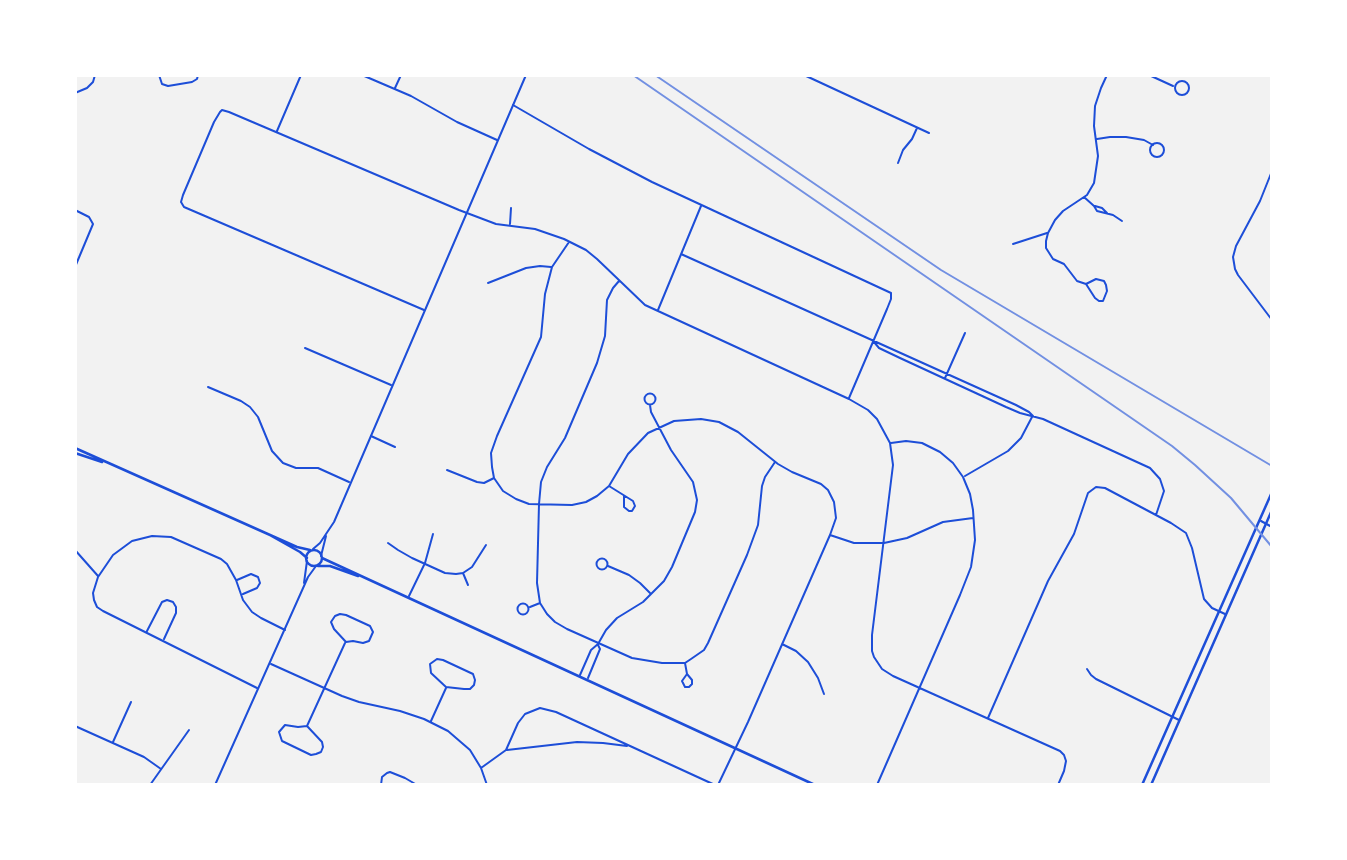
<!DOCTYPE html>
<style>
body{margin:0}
#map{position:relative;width:1347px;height:860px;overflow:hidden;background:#f2f2f2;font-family:Helvetica,sans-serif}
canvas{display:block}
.frame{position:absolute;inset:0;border:77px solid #fff;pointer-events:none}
</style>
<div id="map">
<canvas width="1347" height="860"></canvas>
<div class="frame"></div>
</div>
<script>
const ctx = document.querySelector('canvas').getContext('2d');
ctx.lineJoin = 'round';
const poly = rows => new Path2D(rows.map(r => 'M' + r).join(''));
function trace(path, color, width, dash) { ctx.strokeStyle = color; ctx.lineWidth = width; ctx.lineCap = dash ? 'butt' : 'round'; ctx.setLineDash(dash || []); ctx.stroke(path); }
trace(poly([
 [159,75,162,84,168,86,192,82,197,79,198,75],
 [362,75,411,96,457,122,497,140],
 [804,75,929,133],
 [1149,75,1173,86],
 '1175 88a7 7 0 1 1 14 0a7 7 0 1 1-14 0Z',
 [395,88,401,75],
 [75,93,87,88,93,82,95,75],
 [513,105,589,149,652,182,891,293,891,299,887,309,849,398],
 [277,131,301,75],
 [1097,139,1110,137,1126,137,1144,140,1153,145],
 '1150 150a7 7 0 1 1 14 0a7 7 0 1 1-14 0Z',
 [898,163,903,150,912,139,917,128],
 [1272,171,1260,201,1236,246,1233,257,1235,269,1238,275,1272,320],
 [1084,197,1094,206,1097,211,1113,215,1122,221],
 [1095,206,1102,208,1107,213],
 [75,210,89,217,93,224,75,267],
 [510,224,511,208],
 [569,242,552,267,545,294,541,337,497,436,491,453,492,467,494,478,503,491,516,499,529,504,572,505,586,502,597,496,609,486,628,454,648,433,674,421,701,419,719,422,738,432,778,464,792,472,821,484,828,490,834,502,836,518,830,535,748,722,718,785],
 [1013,244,1047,233],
 [681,254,1016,405,1029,412,1033,416],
 [619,281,613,288,607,300,605,336,597,363,565,438,547,467,541,482,539,504,537,583,540,603,547,614,555,622,567,629,632,658,662,663,685,663,691,659,704,650,708,643,747,555,758,525,762,486,765,477,775,462],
 [488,283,526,268,540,266,551,267],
 [1086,284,1095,298,1099,301,1103,301,1107,291,1106,285,1104,281,1096,279,1086,284,1077,281,1064,264,1053,259,1046,248,1046,241,1048,233,1055,220,1063,211,1087,195,1094,183,1098,156,1094,126,1095,106,1101,88,1107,75],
 [424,310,184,207,181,202,183,195,214,122,220,112,222,110,229,112,459,210,496,224,535,229,564,239,586,250,597,259,645,305,849,399,868,410,877,419,890,443,893,465,872,635,872,651,874,657,882,669,893,676,1060,751,1064,755,1066,761,1064,771,1058,785],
 [658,310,701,206],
 [874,342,879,348,900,358,1006,407,1020,413,1043,419,1150,468,1160,479,1164,491,1156,515],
 [305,348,391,385],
 [945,378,965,333],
 [208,387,241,401,250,407,258,417,272,451,283,463,296,468,318,468,349,482],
 '644.5 399a5.5 5.5 0 1 1 11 0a5.5 5.5 0 1 1-11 0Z',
 [371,436,395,447],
 [447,470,477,482,484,483,494,478],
 [965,476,1008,451,1021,438,1032,417],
 [609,486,633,501,635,506,632,511,629,511,624,507,624,496],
 [1261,521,1272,527],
 [830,535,854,543,884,543,907,538,943,522,973,518],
 [388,543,398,550,412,558,445,573,456,574,463,573,472,567,486,545],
 [75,550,98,576],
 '596.5 564a5.5 5.5 0 1 1 11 0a5.5 5.5 0 1 1-11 0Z',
 [608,566,629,575,640,583,650,593],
 [463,573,468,585],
 [237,580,251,574,258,577,260,583,257,588,243,594],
 [409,596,425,563,433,534],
 '517.5 609a5.5 5.5 0 1 1 11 0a5.5 5.5 0 1 1-11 0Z',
 [530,607,540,603],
 [340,614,346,615,370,626,373,632,369,641,363,643,353,641,346,642,334,629,331,622,335,616,340,614],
 [147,631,162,602,167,600,173,602,176,607,176,613,164,639],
 [782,644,796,651,808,662,818,678,824,694],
 [437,659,443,660,473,674,475,680,474,685,470,689,464,689,446,687,431,673,430,664,437,659],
 [685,663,687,674,692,680,692,684,689,687,685,687,682,681,687,674],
 [271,664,342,696,359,702,400,711,424,719,448,731,470,750,481,768,487,785],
 [1087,669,1091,675,1096,679,1179,720],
 [580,675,591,650,598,644,606,630,617,618,643,602,664,581,672,567,695,512,697,500,693,482,671,450,651,412,650,405],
 [588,678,600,649,598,645],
 [257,688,103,611,97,607,94,600,93,593,98,577,113,555,132,541,152,536,171,537,221,559,227,564,236,580,243,600,252,612,261,618,285,630],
 [988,718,1048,581,1074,534,1088,493,1096,487,1105,488,1171,523,1186,533,1192,548,1204,599,1212,608,1225,614],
 [431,721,446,688],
 [285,725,298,727,307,726,322,742,323,747,321,752,316,754,311,755,282,741,279,732,285,725],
 [75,726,144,757,161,769],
 [307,726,345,643],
 [113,742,131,702],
 [507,750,577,742,603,743,627,746],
 [481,768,506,750,518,723,525,714,540,708,556,712,715,785],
 [150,785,189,730],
 [381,785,382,777,387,773,390,772,405,778,417,785],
 [877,785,960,595,971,567,975,540,973,510,970,494,963,477,953,463,940,452,922,443,906,441,891,443]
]), '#1d4ed8', 2);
trace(poly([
 [313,549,320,543,334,522,526,75],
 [321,556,326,536],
 [304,583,307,561],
 [215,785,308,577,316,566]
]), '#1d4ed8', 2);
trace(poly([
 [75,448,297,547,310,550],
 [75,453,102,462],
 [268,534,300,552,307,558],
 '306 558a8 8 0 1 1 16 0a8 8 0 1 1-16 0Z',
 [322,558,815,785],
 [318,566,330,566,358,576],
 [1142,785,1272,492],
 [1151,785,1272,510]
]), '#1d4ed8', 2.5);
trace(poly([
 [633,75,1172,446,1195,465,1231,498,1272,547],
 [655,75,941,270,1272,466]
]), '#7290e2', 2);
</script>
